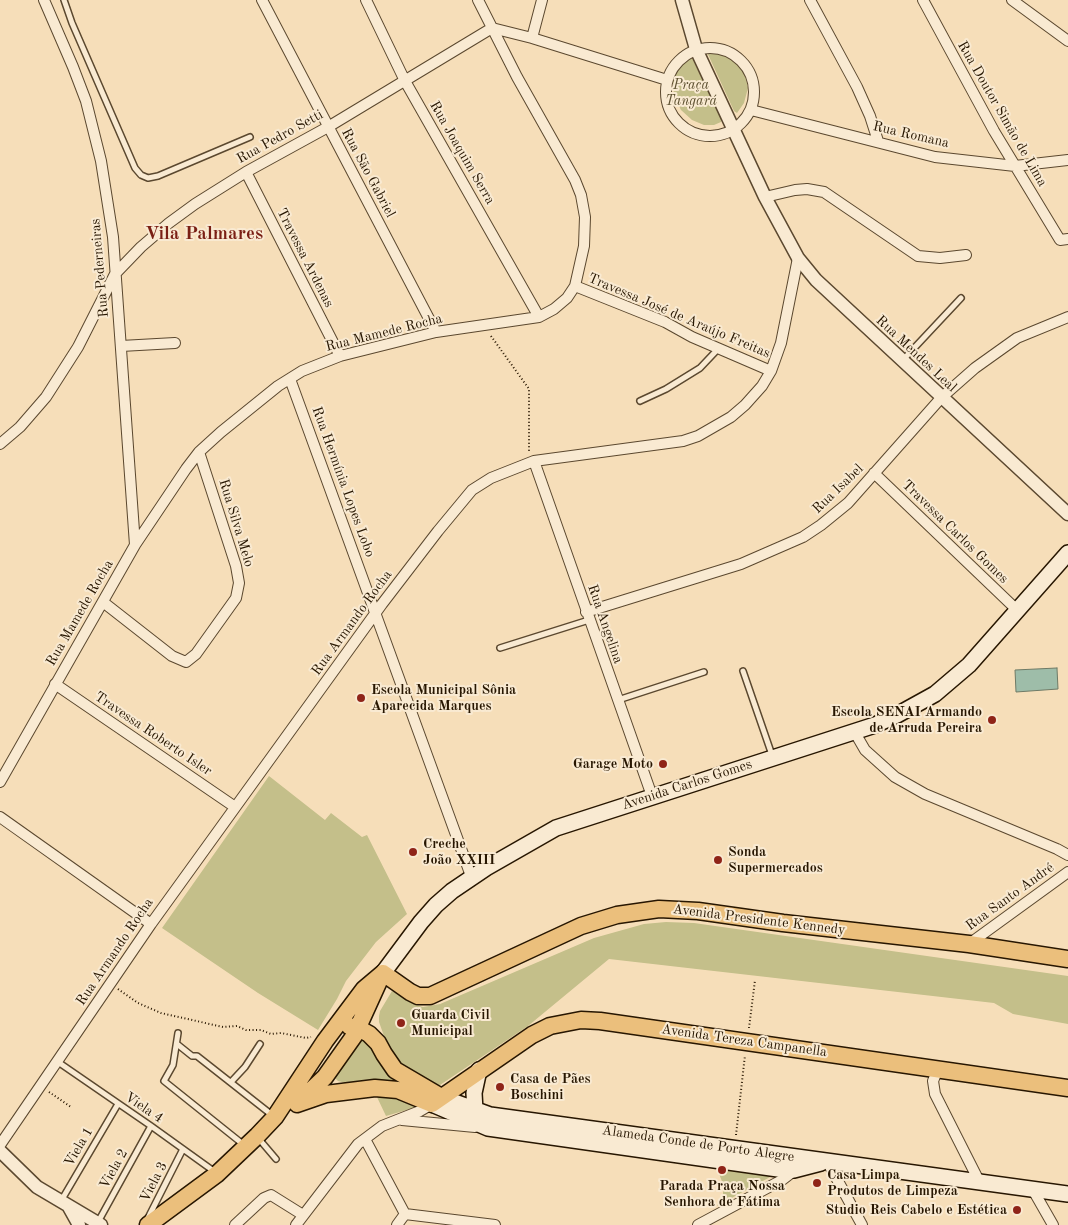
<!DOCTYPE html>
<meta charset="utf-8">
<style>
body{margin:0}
canvas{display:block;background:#f6deb9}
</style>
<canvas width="1068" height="1225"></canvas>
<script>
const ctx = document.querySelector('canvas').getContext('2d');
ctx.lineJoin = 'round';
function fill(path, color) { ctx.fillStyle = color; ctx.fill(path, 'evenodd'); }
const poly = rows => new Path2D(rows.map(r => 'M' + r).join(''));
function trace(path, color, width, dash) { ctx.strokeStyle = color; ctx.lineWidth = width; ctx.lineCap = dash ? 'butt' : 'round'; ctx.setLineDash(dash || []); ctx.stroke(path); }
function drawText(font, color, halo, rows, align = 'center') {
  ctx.font = font + ' "Old Standard TT",serif'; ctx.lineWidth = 4; ctx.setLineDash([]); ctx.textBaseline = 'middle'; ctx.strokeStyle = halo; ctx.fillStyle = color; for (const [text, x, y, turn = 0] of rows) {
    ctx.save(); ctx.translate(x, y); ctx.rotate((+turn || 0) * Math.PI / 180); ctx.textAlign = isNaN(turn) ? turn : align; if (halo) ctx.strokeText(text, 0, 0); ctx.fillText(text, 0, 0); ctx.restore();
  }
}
fill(poly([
 [706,50,726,53,731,56,740,64,745,74,748,88,744,103,737,113,734,111],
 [690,56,692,58,721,118,721,122,714,125,704,125,692,120,681,110,674,96,673,81,677,69,685,59],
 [269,776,325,820,331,813,362,837,367,835,407,914,376,942,346,981,337,999,318,1030,258,993,162,928],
 [666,922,694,923,1068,976,1068,1024,1013,1014,994,1003,609,959,528,1026,437,1087,400,1064,389,1050,379,1022,379,1016,380,1011,392,991,416,1005,423,1007,440,1004,594,938,644,924],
 [360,1038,367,1042,406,1087,346,1083,338,1081,333,1076],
 [386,1094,419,1103,417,1107,386,1116,376,1095],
 [716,1166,772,1174,772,1176,717,1206,723,1195,723,1184]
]), '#c4bf8a');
const water = poly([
 [1057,668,1058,689,1016,692,1015,670,1057,668]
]);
fill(water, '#9ebda9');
trace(water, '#6e7a66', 1);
const service = poly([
 [64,0,72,23,135,168,141,175,148,178,158,176,250,137],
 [902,361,961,298],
 [640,401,666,389,700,368,718,349],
 [500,648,589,620],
 [743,671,772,755],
 [618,700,704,672],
 [178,1033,173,1065,164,1081,244,1145],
 [177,1044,192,1056,197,1056,272,1115],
 [58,1062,151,1126,215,1172],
 [231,1082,245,1067,260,1044],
 [259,1139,276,1159],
 [61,1201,118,1104],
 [148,1218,183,1149],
 [98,1222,151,1126]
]);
const minor = poly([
 [44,0,73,67,86,101,101,161,113,237,135,545],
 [262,0,436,332],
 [366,0,405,81,539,317],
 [810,0,857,87,870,116,878,141],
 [923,0,994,131,1060,240,1068,239],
 [1012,0,1068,41],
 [532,38,542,0],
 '666 92a44 44 0 1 1 88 0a44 44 0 1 1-88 0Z',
 [751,110,935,157,1015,166,1068,160],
 [246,172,340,356],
 [765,197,795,190,807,189,824,192,918,256,940,258,966,255],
 [575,286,665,322,692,337,771,371],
 [121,346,175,343],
 [290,379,471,876],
 [0,444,20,427,46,397,78,347,115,274,141,247,169,223,195,204,246,172,328,127,492,28,532,38,667,80],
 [534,461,652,796],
 [874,473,1017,610],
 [103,602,172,656,186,662,196,654,236,598,239,583,236,566,199,452],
 [586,612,741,564,803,537,821,525,848,503,941,398,975,368,1017,338,1068,317],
 [55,684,235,807],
 [854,731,865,750,895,777,925,794,1057,849,1068,855],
 [0,782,135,545,186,469,199,452,221,432,278,386,302,371,340,356,436,332,539,317,554,309,567,298,575,286,584,246,585,217,581,195,575,180,517,77,478,0],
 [0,817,151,924],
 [969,944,1068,872],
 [938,1069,933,1081,935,1094,979,1181],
 [402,1120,475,1127],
 [365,1139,405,1214],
 [0,1145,151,924,382,604,438,531,472,490,491,478,534,461,683,441,698,436,731,417,745,405,762,386,771,371,781,343,798,258],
 [827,1161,862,1225],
 [1033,1190,1053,1225],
 [405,1214,495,1225],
 [235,1225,264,1198,271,1195,303,1215],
 [296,1225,358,1144,382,1126,420,1111,432,1104],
 [397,1225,405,1214],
 [698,1225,782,1180,795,1170]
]);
const tertiary = poly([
 [682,0,696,49,765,197,798,258,816,280,1068,514],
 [0,1151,37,1187,101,1225],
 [69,1207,79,1225]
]);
const secondary = poly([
 [383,973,421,922,436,905,452,891,486,868,556,828,875,725,897,715,935,694,969,665,1068,553],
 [441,1097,490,1115,1068,1194],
 [432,1104,488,1128,785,1170,794,1170,821,1163],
 [475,1111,474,1093,479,1070]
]);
const primary = poly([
 [383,973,410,992,418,996,430,996,581,926,617,915,659,909,698,911,783,923,969,944,1068,959],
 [349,1026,358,1028,369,1034,378,1043,384,1054,395,1070,441,1097],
 [302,1099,325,1077,354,1036,379,981],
 [297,1104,326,1094,375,1088,398,1090,432,1104,532,1035,550,1026,581,1020,600,1021,1068,1088],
 [148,1225,217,1174,257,1136,275,1117,325,1041,364,989,383,973]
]);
trace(service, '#5b482f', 8);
trace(minor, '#5b482f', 12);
trace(tertiary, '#5b482f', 15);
trace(secondary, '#271601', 18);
trace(primary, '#271601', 19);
trace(poly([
 [491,336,529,389,529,452],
 [118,989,138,1003,161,1013,223,1027,237,1026,246,1030,261,1030,271,1034,281,1033,306,1038,311,1037],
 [749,1028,755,980],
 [49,1092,71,1107],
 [736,1135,745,1055]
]), '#271601', 2, [1, 2.5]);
trace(service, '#f9ead2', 5);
trace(minor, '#f9ead2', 10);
trace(tertiary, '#f9ead2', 12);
trace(secondary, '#f9ead2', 15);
trace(primary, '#ebbf7c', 16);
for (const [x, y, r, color] of [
 [361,698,5,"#8f2418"],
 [992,720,5,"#8f2418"],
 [663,764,5,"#8f2418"],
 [413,852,5,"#8f2418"],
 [718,860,5,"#8f2418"],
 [401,1023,5,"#8f2418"],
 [500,1087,5,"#8f2418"],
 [722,1170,5,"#8f2418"],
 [817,1183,5,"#8f2418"],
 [1017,1210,5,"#8f2418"]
]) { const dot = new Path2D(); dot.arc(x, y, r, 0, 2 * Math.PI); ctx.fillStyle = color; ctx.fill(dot); trace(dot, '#f9ead2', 2); }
drawText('italic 14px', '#5e5131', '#f9ead2', [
 ["Praça",691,85],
 ["Tangará",691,101]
]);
drawText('14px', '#271601', '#f9ead2', [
 ["Rua Doutor Simão de Lima",1002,114,60],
 ["Rua Romana",911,135,13],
 ["Rua Pedro Setti",280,137,-29],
 ["Rua Joaquim Serra",462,153,60],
 ["Rua São Gabriel",368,173,62],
 ["Travessa Ardenas",305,258,63],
 ["Rua Pederneiras",100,268,-95],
 ["Travessa José de Araújo Freitas",679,316,23],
 ["Rua Mamede Rocha",384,333,-14],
 ["Rua Mendes Leal",916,354,43],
 ["Rua Hermínia Lopes Lobo",343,482,70],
 ["Rua Isabel",838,489,-44],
 ["Rua Silva Melo",236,523,73],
 ["Travessa Carlos Gomes",955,532,44],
 ["Rua Mamede Rocha",80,613,-60],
 ["Rua Armando Rocha",352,623,-54],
 ["Rua Angelina",605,624,71],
 ["Travessa Roberto Isler",153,734,34],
 ["Avenida Carlos Gomes",687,785,-18],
 ["Rua Santo André",1010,897,-36],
 ["Avenida Presidente Kennedy",759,920,7],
 ["Rua Armando Rocha",115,952,-56],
 ["Avenida Tereza Campanella",744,1041,8],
 ["Viela 4",144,1108,34],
 ["Alameda Conde de Porto Alegre",698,1144,8],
 ["Viela 1",79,1147,-60],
 ["Viela 2",114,1169,-61],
 ["Viela 3",154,1182,-63]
]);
drawText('bold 14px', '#271601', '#f9ead2', [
 ["Escola Municipal Sônia",371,690],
 ["Aparecida Marques",371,706],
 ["Escola SENAI Armando",982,712,"right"],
 ["de Arruda Pereira",982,728,"right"],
 ["Garage Moto",653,764,"right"],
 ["Creche",423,844],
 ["João XXIII",423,860],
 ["Sonda",728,852],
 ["Supermercados",728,868],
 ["Guarda Civil",411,1015],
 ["Municipal",411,1031],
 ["Casa de Pães",510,1079],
 ["Boschini",510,1095],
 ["Casa Limpa",827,1175],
 ["Produtos de Limpeza",827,1191],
 ["Parada Praça Nossa",722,1186,"center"],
 ["Senhora de Fátima",722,1202,"center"],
 ["Studio Reis Cabelo e Estética",1007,1210,"right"]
], 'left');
drawText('bold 19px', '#7a1f14', '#f9ead2', [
 ["Vila Palmares",204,234]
]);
</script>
